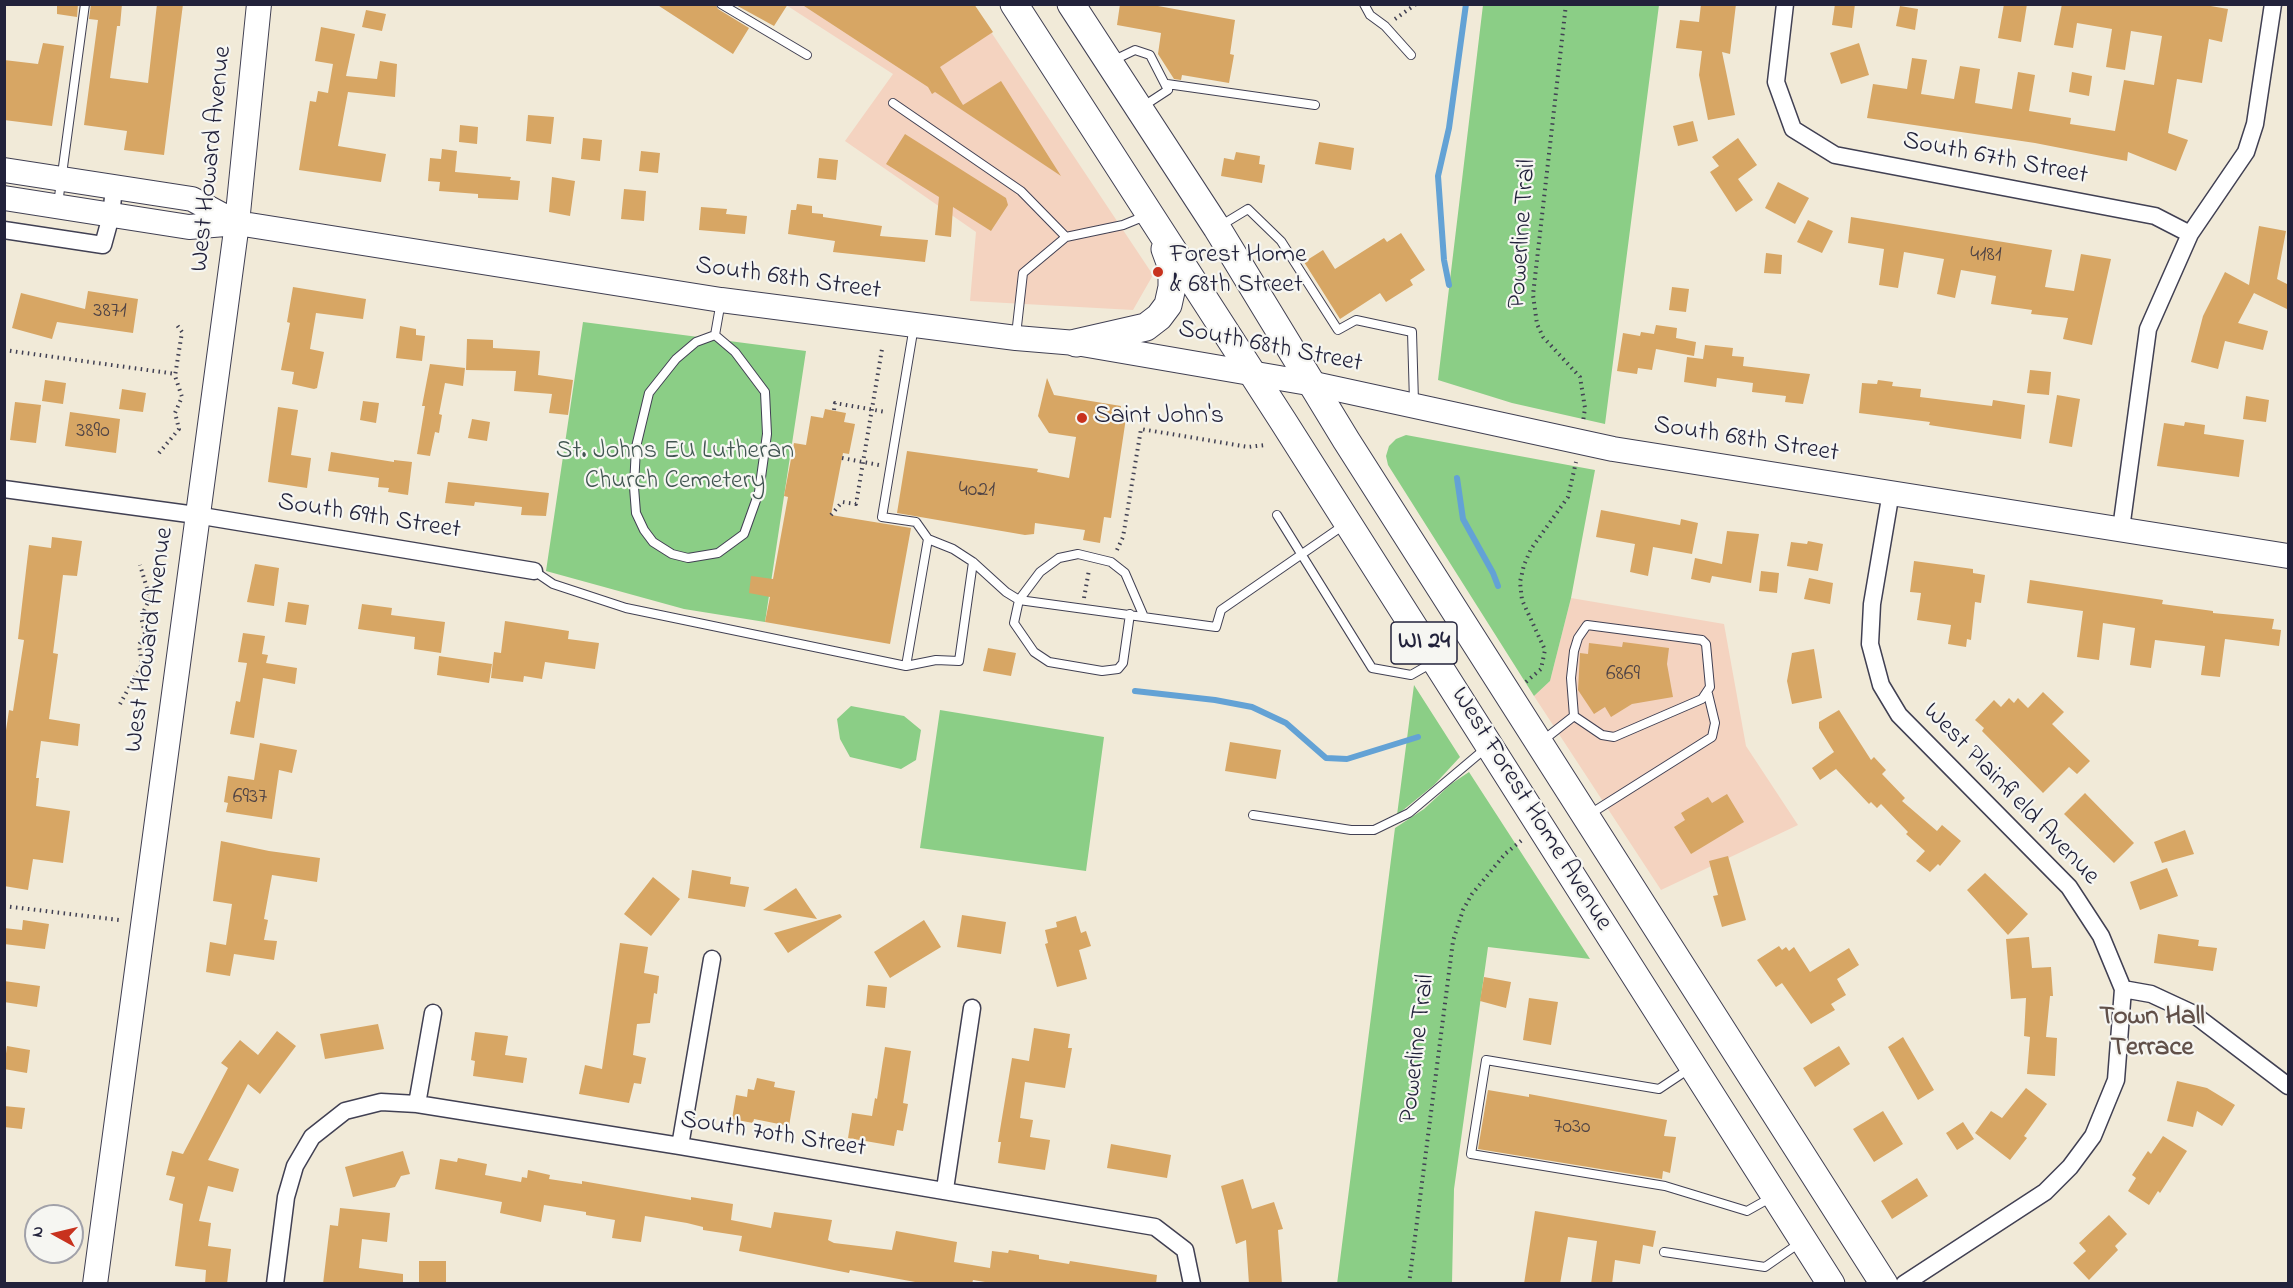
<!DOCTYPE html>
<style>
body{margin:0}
#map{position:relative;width:2293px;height:1288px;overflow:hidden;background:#f1ead8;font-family:"Indie Flower",sans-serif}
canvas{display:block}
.frame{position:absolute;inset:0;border:6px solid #22223b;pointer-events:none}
.north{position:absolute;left:24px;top:1204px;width:60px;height:60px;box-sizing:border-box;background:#f6f6f2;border:2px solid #a1a1a9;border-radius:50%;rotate:278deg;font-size:16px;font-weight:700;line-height:24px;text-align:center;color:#22223b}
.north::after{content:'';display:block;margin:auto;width:21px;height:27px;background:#c8321e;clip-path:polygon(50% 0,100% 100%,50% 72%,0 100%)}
</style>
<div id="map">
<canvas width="2293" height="1288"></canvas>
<div class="frame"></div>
<div class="north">N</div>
</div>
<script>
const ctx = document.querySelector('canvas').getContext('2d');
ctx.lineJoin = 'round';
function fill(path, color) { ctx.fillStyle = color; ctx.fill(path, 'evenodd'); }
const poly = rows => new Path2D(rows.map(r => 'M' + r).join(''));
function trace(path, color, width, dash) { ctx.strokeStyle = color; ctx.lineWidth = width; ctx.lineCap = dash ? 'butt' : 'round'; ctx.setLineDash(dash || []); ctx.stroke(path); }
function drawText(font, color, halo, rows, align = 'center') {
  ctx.font = font + ' "Indie Flower",sans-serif'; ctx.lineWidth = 4.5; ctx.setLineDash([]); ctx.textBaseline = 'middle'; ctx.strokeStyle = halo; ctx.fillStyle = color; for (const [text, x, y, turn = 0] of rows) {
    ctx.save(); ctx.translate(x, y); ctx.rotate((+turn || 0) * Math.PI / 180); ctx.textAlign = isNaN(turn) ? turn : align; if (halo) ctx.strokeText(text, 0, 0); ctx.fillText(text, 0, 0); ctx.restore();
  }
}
fill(poly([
 [786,5,973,5,1153,275,1133,310,970,301,976,232,845,141,893,74],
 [1571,598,1724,624,1746,746,1798,825,1661,890,1534,696,1550,681]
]), '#f4d3c0');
fill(poly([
 [1483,5,1659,5,1605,424,1512,403,1438,380],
 [583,322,806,351,765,622,684,609,546,571],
 [1406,435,1595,470,1571,598,1550,681,1534,696,1388,465,1386,456,1389,446,1396,439],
 [1414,685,1460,757,1434,785,1397,815],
 [851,706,904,716,921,730,916,760,901,769,850,757,840,739,837,719],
 [940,710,1104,737,1086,871,920,848],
 [1469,772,1590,959,1488,947,1454,1189,1452,1283,1337,1284,1395,828,1424,809,1451,784]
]), '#8bce86');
trace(poly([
 [1449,285,1444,260,1438,176,1449,128,1466,4],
 [1457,478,1463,519,1493,573,1498,586],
 [1135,691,1215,700,1252,707,1286,723,1326,758,1347,759,1418,737]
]), '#63a2d5', 6);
fill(poly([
 [57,4,78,4,77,17,57,14],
 [91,4,122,4,120,26,117,26,110,78,148,83,157,4,183,4,164,155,124,150,127,131,84,125,98,20,89,19],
 [656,4,715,4,718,9,749,28,733,54],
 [734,4,788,4,774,26],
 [801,4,974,4,993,32,940,67,963,105,1001,81,1061,176,935,92,932,94,928,87],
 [1120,4,1147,4,1235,20,1230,54,1234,55,1229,83,1182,75,1181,80,1174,79,1158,54,1161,33,1117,25],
 [1701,4,1736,4,1730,54,1722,52,1735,115,1708,120,1699,75,1702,51,1676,48,1680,20,1699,22],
 [1835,4,1855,4,1852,28,1832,25],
 [2004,4,2027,4,2021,42,1998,38],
 [2062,4,2199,4,2228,9,2222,42,2209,39,2202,83,2177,79,2168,133,2188,140,2176,171,2128,152,2127,161,2035,143,1867,118,1873,84,1907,89,1912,58,1927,60,1921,94,1954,99,1960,66,1980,69,1975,103,2012,109,2018,72,2035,75,2029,111,2071,118,2070,124,2115,131,2124,80,2154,85,2162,36,2131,31,2125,70,2106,67,2112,29,2077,23,2073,48,2054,45],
 [1900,6,1918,9,1915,30,1896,26],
 [366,10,386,14,382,31,362,27],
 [321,27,355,34,346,76,377,79,380,61,397,64,395,97,348,92,338,146,386,154,381,182,299,170,310,101,316,102,318,91,328,93,333,64,315,61],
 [43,43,64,46,52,126,4,120,4,60,38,64],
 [1859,43,1869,75,1841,84,1830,53],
 [2072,72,2092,76,2089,96,2069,92],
 [528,115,554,117,551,144,526,141],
 [1693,121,1698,141,1678,146,1673,126],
 [460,125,478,127,477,144,459,142],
 [905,134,1006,198,1008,205,991,231,953,207,951,237,935,235,939,197,886,164],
 [583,138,602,140,600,161,581,159],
 [1738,138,1757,165,1738,179,1753,200,1736,212,1710,172,1719,166,1712,157],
 [1319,142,1354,148,1351,170,1315,164],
 [442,149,457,151,455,172,511,177,510,180,520,181,518,200,478,198,478,194,439,191,440,182,428,181,430,158,441,159],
 [641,151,660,153,658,173,639,171],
 [1236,152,1260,156,1259,164,1265,165,1262,183,1221,176,1224,158,1234,160],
 [819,158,838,160,836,180,817,178],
 [552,177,575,181,570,216,549,212],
 [1778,182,1809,198,1795,224,1765,208],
 [624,189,646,191,644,221,621,219],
 [797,204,812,206,812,213,823,214,823,217,882,226,880,236,928,240,925,262,833,252,835,241,788,234,791,210,796,210],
 [701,207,727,209,726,214,747,216,745,234,699,230],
 [1851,217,2052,250,2045,287,2074,291,2081,254,2111,259,2092,345,2063,339,2068,318,2031,314,2032,310,1991,304,1996,276,1961,270,1955,298,1937,294,1944,259,1904,252,1898,288,1879,285,1884,249,1848,243],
 [1808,220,1833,231,1822,253,1797,242],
 [2259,226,2286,231,2277,279,2289,285,2289,310,2254,293,2238,323,2268,331,2263,350,2225,341,2218,369,2191,362,2203,316,2225,272,2249,285],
 [1401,233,1425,270,1410,280,1413,285,1386,302,1380,293,1340,319,1304,262,1323,250,1335,269,1384,238,1387,242],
 [1766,253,1782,255,1781,274,1764,273],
 [293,287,366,299,363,319,316,313,310,349,324,352,317,388,314,389,292,384,294,372,281,370,290,323,287,322],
 [1672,287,1689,289,1686,312,1669,310],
 [88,291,138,299,133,333,57,322,52,339,12,328,21,293,85,309],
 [1656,325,1677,328,1676,338,1696,342,1694,356,1656,349,1652,370,1638,368,1637,374,1617,371,1623,333,1640,336,1641,332,1654,334],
 [400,326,416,329,416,335,425,336,422,361,396,358],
 [467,339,493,340,493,348,540,351,538,375,573,380,568,415,549,413,552,394,514,391,516,371,466,370],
 [1705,345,1733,348,1732,356,1744,357,1743,366,1810,374,1803,404,1785,402,1786,396,1752,392,1753,383,1717,378,1716,387,1684,382,1687,357,1703,359],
 [430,364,465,368,463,386,445,383,439,414,442,415,439,433,435,432,430,456,417,454,425,406,422,406],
 [2030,370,2051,372,2049,395,2027,393],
 [1047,378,1054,395,1121,406,1119,417,1126,418,1111,518,1104,517,1100,543,1083,540,1085,530,1035,523,1034,534,1025,535,897,513,907,451,1038,469,1037,472,1069,478,1076,437,1049,433,1038,416],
 [45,380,66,383,63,404,42,401],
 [1878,380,1893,382,1892,386,1921,389,1920,397,1992,406,1993,400,2025,405,2021,439,1929,425,1930,422,1859,413,1862,383,1877,384],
 [122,389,146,393,143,412,119,409],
 [2057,395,2080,399,2072,447,2049,443],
 [2246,396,2269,400,2266,422,2243,419],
 [363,401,379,403,376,423,360,420],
 [15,402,41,405,36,443,10,440],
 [278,407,298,410,291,455,311,458,307,488,268,482],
 [825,409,846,413,844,422,855,424,849,454,843,453,831,515,911,528,890,644,765,622,770,597,749,593,751,576,773,579,788,497,784,496,794,443,806,445,811,416,823,418],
 [70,412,120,419,116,453,65,446],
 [472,419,490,422,487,441,468,438],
 [2185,422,2205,425,2204,434,2244,440,2239,477,2157,466,2164,423,2184,426],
 [331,452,394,462,394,460,412,462,408,495,388,492,389,488,378,487,379,478,328,471],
 [448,482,549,493,546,516,521,515,522,507,475,502,474,506,445,503],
 [1601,510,1680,525,1681,519,1698,523,1692,554,1653,547,1648,576,1630,572,1635,544,1596,537],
 [1727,531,1759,534,1751,583,1712,576,1710,583,1691,579,1695,558,1722,564],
 [52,537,82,541,77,576,63,575,53,653,58,654,49,719,80,724,78,746,41,741,36,778,39,778,36,806,70,811,63,863,33,859,28,890,4,886,4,744,9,710,13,711,24,640,18,639,29,545,51,548],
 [1808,541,1823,544,1818,571,1787,566,1791,542,1807,544],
 [1914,561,1973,569,1973,573,1985,575,1981,603,1975,602,1971,640,1967,639,1966,647,1948,644,1951,625,1917,620,1921,593,1910,592],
 [255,564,279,568,274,606,247,602],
 [1761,571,1779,573,1777,593,1759,591],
 [1809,578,1833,583,1830,604,1804,599],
 [2030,580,2163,600,2162,604,2213,611,2213,613,2274,619,2272,629,2281,630,2279,646,2225,639,2220,677,2201,675,2205,646,2155,640,2151,668,2130,665,2135,628,2103,623,2099,660,2077,657,2083,611,2027,603],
 [288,602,309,605,306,625,285,622],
 [362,604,392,608,391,615,445,622,441,653,414,649,415,637,358,629],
 [505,621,569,631,568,639,599,643,595,669,545,662,542,679,524,676,523,682,491,678,494,652,501,653],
 [243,633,265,636,262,654,268,655,266,663,297,668,295,684,263,678,254,738,230,734,236,701,240,702,247,663,238,662],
 [1623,642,1669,648,1667,664,1673,697,1632,704,1611,717,1605,707,1594,714,1578,690,1580,653,1588,654,1589,643,1622,647],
 [988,648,1016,653,1011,676,983,671],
 [1814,649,1822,698,1792,704,1787,681,1792,653],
 [439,656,492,664,489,683,437,675],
 [2043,692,2064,712,2052,724,2090,761,2077,774,2069,767,2043,793,1982,731,1984,728,1975,720,1994,700,2001,707,2009,698,2014,703,2018,698,2028,708],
 [1839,710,1871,760,1874,757,1886,770,1882,774,1905,798,1902,801,1937,831,1942,825,1961,841,1940,866,1938,864,1930,872,1916,861,1925,851,1906,834,1908,832,1881,804,1877,808,1871,802,1869,804,1836,769,1820,780,1812,768,1834,752,1819,728,1819,722],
 [1230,742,1281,750,1276,779,1225,771],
 [260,743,297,750,292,773,279,770,272,819,226,812,228,803,224,802,228,776,254,780],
 [2085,793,2134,843,2114,863,2064,814],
 [1727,794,1744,822,1691,854,1674,827,1685,820,1681,813,1708,797,1712,803],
 [2185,830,2194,854,2162,863,2154,842],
 [221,841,269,851,320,858,317,882,272,875,264,919,268,920,264,940,277,941,274,960,234,954,230,976,206,972,210,942,226,945,232,904,213,901],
 [1728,856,1746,920,1722,927,1713,896,1718,895,1709,861],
 [2167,868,2178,896,2140,910,2130,882],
 [692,870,731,877,730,884,749,887,745,907,688,898],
 [1985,873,2028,914,2008,935,1967,890],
 [653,877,680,899,651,936,624,914],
 [796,888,817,919,763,910],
 [840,914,842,917,788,953,774,933],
 [962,915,1006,922,1001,954,957,947],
 [1076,916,1081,933,1086,931,1091,946,1079,950,1087,979,1057,987,1045,944,1048,943,1045,930,1057,927,1056,922],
 [23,920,49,924,45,949,4,944,4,928,22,930],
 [924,920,941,947,890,978,874,952],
 [2158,934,2199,940,2198,946,2217,948,2213,971,2154,963],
 [2029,937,2032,968,2051,967,2053,996,2050,996,2046,1037,2057,1038,2055,1076,2027,1074,2030,1037,2024,1036,2026,998,2011,999,2006,939],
 [620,943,648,947,644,973,659,976,657,994,654,993,650,1023,637,1024,633,1055,646,1058,641,1084,634,1083,629,1103,579,1094,585,1065,602,1069],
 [1779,946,1782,950,1786,947,1789,951,1794,947,1810,972,1849,948,1859,965,1837,979,1846,995,1831,1004,1835,1010,1811,1024,1782,983,1776,987,1757,960],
 [1484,977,1511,982,1506,1008,1480,1001],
 [4,981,40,986,37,1007,4,1002],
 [868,985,887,987,885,1008,866,1006],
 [1529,998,1558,1002,1551,1045,1523,1040],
 [378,1024,384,1049,325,1059,320,1034],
 [1034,1028,1070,1034,1068,1048,1072,1048,1065,1088,1025,1082,1020,1118,1033,1120,1030,1137,1050,1140,1045,1170,998,1163,1001,1142,998,1142,1012,1058,1029,1061],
 [277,1031,296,1046,260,1094,248,1084,208,1160,239,1169,233,1192,208,1186,199,1221,211,1223,208,1246,231,1249,227,1284,205,1284,206,1270,175,1266,183,1204,169,1200,175,1177,166,1175,172,1151,183,1154,228,1068,221,1063,240,1040,258,1055],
 [475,1032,508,1036,505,1055,527,1058,523,1083,473,1076,475,1061,471,1060],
 [1903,1037,1934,1090,1918,1100,1888,1047],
 [7,1046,30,1050,27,1073,4,1069],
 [1839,1046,1850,1064,1815,1087,1803,1068],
 [885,1047,911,1051,903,1103,908,1104,903,1131,897,1130,894,1146,848,1138,852,1113,872,1116,875,1098,877,1099],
 [757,1078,775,1082,774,1087,795,1091,789,1126,754,1119,753,1123,732,1119,736,1095,747,1097,748,1089,754,1090],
 [2177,1081,2207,1088,2235,1105,2222,1126,2197,1111,2193,1127,2167,1121],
 [2026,1088,2047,1104,2024,1136,2027,1138,2010,1160,1975,1133,1991,1111,2002,1118],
 [1488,1090,1529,1097,1529,1094,1667,1120,1664,1136,1676,1137,1670,1173,1663,1171,1662,1179,1478,1149],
 [4,1106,25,1108,22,1129,4,1127],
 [1883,1111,1903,1144,1874,1162,1853,1129],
 [1963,1122,1974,1139,1957,1150,1946,1133],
 [2163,1136,2187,1151,2160,1193,2158,1191,2149,1205,2128,1191,2136,1178,2132,1175,2148,1151,2151,1154],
 [1111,1144,1171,1155,1167,1178,1107,1168],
 [403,1151,410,1174,401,1176,395,1187,353,1197,345,1167],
 [458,1158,487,1164,485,1175,521,1182,522,1177,527,1178,528,1170,550,1175,549,1179,582,1184,582,1181,691,1200,691,1197,733,1204,731,1220,771,1228,774,1212,832,1220,828,1240,834,1243,892,1250,896,1231,957,1242,954,1262,990,1268,992,1251,1008,1253,1009,1250,1039,1255,1039,1259,1069,1264,1070,1261,1157,1275,1156,1284,997,1284,973,1280,972,1284,926,1284,850,1270,849,1273,739,1251,742,1236,703,1230,703,1227,687,1223,645,1216,641,1242,612,1238,615,1220,586,1215,586,1212,544,1205,541,1222,500,1213,502,1202,435,1189,440,1159,457,1162],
 [1917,1178,1928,1196,1892,1219,1881,1201],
 [1243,1179,1252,1209,1274,1202,1283,1229,1278,1230,1282,1284,1249,1284,1246,1240,1236,1244,1221,1186],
 [340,1208,390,1213,387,1242,362,1239,359,1268,403,1274,403,1284,323,1284,330,1225,338,1226],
 [1535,1211,1656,1231,1653,1247,1643,1245,1640,1264,1615,1260,1612,1284,1591,1284,1597,1241,1568,1237,1560,1284,1524,1284],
 [2109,1215,2127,1234,2115,1246,2118,1250,2089,1280,2073,1263,2086,1251,2079,1243],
 [419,1261,446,1261,446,1284,419,1284]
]), '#d7a664');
const lane = poly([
 [721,4,807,55],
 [1364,4,1370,15,1385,26,1411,55],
 [1112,61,1135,50,1150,55,1168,90,1142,107],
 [1167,84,1315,105],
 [893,103,1021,191,1066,237],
 [58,204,85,4],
 [1220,226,1248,209,1281,241,1338,330,1356,320,1412,332,1414,402],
 [914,326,882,517,916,522,928,539,953,549,973,562,1006,592,1019,600,1216,627,1221,610,1344,525],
 [715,335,735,352,765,392,767,434,759,492,744,534,718,553,688,558,672,554,653,542,644,530,636,513,634,487,636,447,649,393,676,359,696,342,715,335,721,301],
 [1016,335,1023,273,1066,237,1123,225,1145,216],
 [1277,515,1372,668,1411,675,1432,663],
 [534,571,553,584,626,608,906,666,928,539],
 [1130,614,1123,663,1118,669,1102,671,1049,662,1034,652,1014,623,1019,600,1040,572,1059,558,1078,554,1111,562,1125,573,1144,617],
 [906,666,936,660,959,661,973,562],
 [1541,742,1574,716,1571,678,1574,651,1578,638,1587,625,1702,640,1706,644,1710,687,1702,699,1614,737,1602,735,1574,716],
 [1590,814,1712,737,1715,723,1708,694],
 [1253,815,1351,830,1374,830,1409,813,1486,748],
 [1689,1069,1659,1089,1486,1060,1471,1154,1665,1186,1747,1211,1772,1197],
 [1664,1252,1765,1267,1801,1242]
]);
const street = poly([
 [1785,4,1776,82,1793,129,1835,155,2155,216,2190,234],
 [4,230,103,245,111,216,114,188],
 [4,489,196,515,534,571],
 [1891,492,1872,604,1870,644,1881,685,1899,715,2069,887,2101,936,2123,989,2116,1080,2093,1136,2070,1167,2045,1192,1904,1284],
 [2121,529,2148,329,2190,234,2246,152,2255,124,2273,4],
 [2123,989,2151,994,2192,1013,2288,1086],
 [417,1104,433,1013],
 [680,1146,712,959],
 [945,1189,972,1008],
 [275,1284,286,1197,295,1166,312,1137,345,1111,381,1102,417,1104,680,1146,1155,1227,1185,1250,1192,1284]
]);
const secondary = poly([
 [4,170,192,199,237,223],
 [4,198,189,227,237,223,721,300,1016,338,1076,343,1314,384,1613,449,2288,556],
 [95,1284,237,223,259,4]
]);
const primary = poly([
 [1014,4,1283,421,1831,1284],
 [1071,4,1217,228,1346,440,1884,1284],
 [1076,343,1146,327,1159,317,1168,305,1172,287,1172,268,1165,249]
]);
trace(lane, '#414053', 10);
trace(street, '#414053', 19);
trace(secondary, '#414053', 26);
trace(primary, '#414053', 29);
trace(poly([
 [1566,4,1533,295,1537,324,1543,337,1580,377,1585,408,1583,422],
 [1395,19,1416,4],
 [4,350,176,374],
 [834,410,835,403,886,412],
 [159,453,179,429,175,413,182,397,175,376,182,332,177,325],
 [842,458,879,465],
 [831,515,842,502,856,504,882,349],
 [1117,550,1123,537,1141,429,1248,447,1265,445],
 [1084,598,1089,570],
 [1526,682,1541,669,1545,650,1522,600,1520,582,1524,565,1531,549,1568,497,1576,462],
 [120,704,142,664,139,645,145,634,141,617,150,598,140,565],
 [4,906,119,920],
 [1409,1284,1453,941,1463,910,1472,894,1505,854,1522,840]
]), '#414053', 4, [1.5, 4.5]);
trace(lane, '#fff', 8);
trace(street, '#fff', 16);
trace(secondary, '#fff', 24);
trace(primary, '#fff', 27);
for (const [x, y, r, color] of [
 [1158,272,6,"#c8321e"],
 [1082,418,6,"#c8321e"]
]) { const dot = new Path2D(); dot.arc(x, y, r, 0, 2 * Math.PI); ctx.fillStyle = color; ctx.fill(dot); trace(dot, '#f6f6f2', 2); }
drawText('22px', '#4f4345', null, [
 ["4181",1986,256],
 ["3871",110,312],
 ["3890",93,432],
 ["4021",977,491],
 ["6869",1623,675],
 ["6937",250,798],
 ["7030",1572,1128]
]);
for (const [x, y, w] of [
 [1424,643,66]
]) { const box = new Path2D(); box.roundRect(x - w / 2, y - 21, w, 42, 4.5); ctx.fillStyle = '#f6f6f2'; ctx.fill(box); trace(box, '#22223b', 1.5); }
drawText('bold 24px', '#22223b', null, [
 ["WI 24",1424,643]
]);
drawText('26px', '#22223b', '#f6f6f2', [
 ["West Howard Avenue",213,159,-84],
 ["South 67th Street",1995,160,11],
 ["Powerline Trail",1524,234,-86],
 ["South 68th Street",788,280,8],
 ["South 68th Street",1270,348,11],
 ["South 68th Street",1746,441,9],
 ["South 69th Street",369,518,9],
 ["West Howard Avenue",151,640,-82],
 ["West Plainfield Avenue",2010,795,46],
 ["West Forest Home Avenue",1530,810,58],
 ["Powerline Trail",1419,1049,-83],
 ["South 70th Street",773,1136,9]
]);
drawText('26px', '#22223b', '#f6f6f2', [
 ["Forest Home",1170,257],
 ["& 68th Street",1170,287],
 ["Saint John's",1094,418]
], 'left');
drawText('26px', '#425652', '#f6f6f2', [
 ["St. Johns EU Lutheran",675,453],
 ["Church Cemetery",675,483]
]);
drawText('bold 27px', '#615049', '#f6f6f2', [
 ["Town Hall",2152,1019],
 ["Terrace",2152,1050]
]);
</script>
